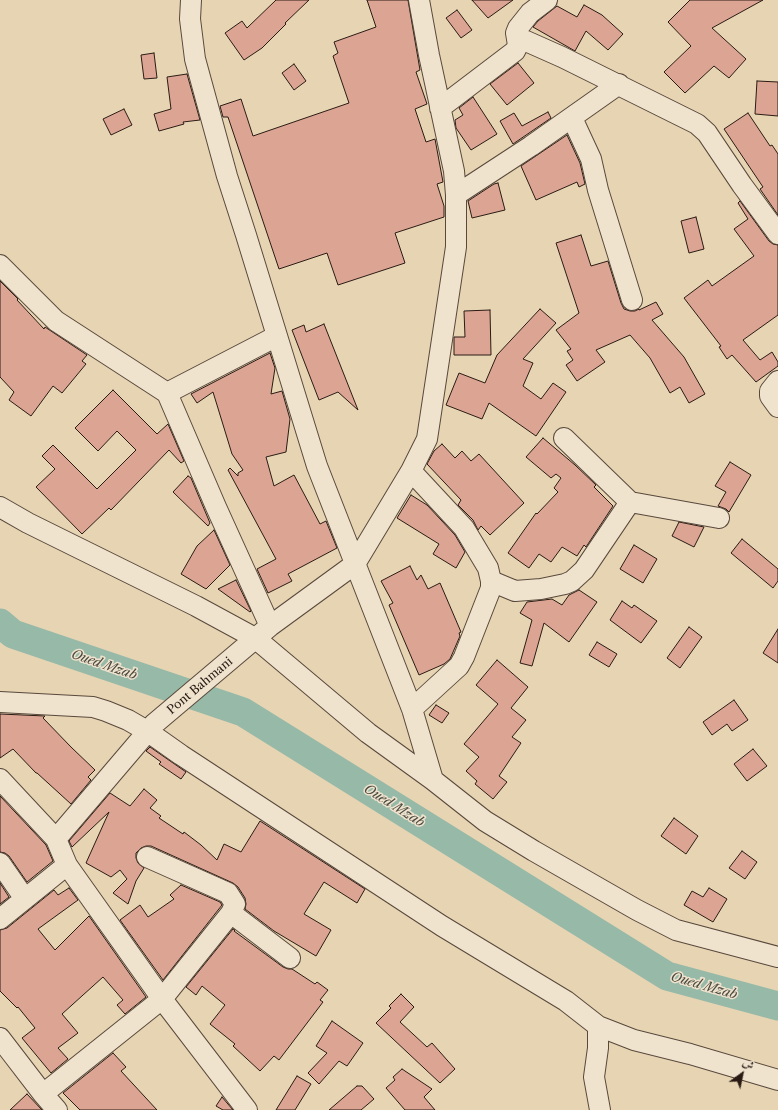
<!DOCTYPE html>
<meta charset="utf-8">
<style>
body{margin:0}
#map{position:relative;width:778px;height:1110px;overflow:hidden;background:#e7d4b3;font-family:"Libre Caslon Text",Amiri,serif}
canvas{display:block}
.north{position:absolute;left:722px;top:1054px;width:40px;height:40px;-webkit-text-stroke:3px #efe3ce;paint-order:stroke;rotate:33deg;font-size:11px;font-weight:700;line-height:16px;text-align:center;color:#2a1b14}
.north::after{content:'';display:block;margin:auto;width:14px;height:18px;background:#2a1b14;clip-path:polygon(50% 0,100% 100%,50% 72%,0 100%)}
</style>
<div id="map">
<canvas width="778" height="1110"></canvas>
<div class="north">ش</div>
</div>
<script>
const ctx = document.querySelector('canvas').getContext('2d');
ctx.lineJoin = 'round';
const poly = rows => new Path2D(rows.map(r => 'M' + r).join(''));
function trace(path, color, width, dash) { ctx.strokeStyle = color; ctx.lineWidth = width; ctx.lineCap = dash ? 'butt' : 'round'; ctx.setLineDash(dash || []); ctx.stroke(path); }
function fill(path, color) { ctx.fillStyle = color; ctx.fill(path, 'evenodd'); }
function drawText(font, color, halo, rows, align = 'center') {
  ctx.font = font + ' "Libre Caslon Text",serif'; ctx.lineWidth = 3; ctx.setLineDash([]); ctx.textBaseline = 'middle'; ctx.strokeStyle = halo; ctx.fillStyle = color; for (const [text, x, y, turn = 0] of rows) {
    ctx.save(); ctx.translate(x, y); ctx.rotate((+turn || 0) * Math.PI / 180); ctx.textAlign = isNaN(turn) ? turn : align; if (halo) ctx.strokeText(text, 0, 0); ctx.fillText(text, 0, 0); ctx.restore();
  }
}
trace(poly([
 [0,623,13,634,243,712,667,976,778,1006]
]), '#97b9a8', 29);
const building = poly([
 [276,0,309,0,285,23,286,24,262,48,244,60,225,33,242,21,247,28,276,0],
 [367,0,408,0,420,70,416,72,427,104,415,109,426,142,435,139,443,182,437,184,444,206,444,217,395,233,405,263,338,285,327,253,279,269,228,117,223,117,220,106,241,99,253,136,349,103,333,56,338,53,334,42,376,27,367,0],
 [472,0,513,0,488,18,472,0],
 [690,0,763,0,712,28,746,59,729,78,714,66,685,93,664,72,691,46,668,22,690,0],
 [584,5,602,15,623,34,608,50,586,31,575,51,533,27,538,21,557,6,577,17,584,5],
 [457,10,472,30,461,38,446,18,457,10],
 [154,53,157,78,144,79,141,55,154,53],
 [518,63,534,83,507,105,490,84,518,63],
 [294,64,306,81,294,90,282,73,294,64],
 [187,74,200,120,183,122,184,124,159,131,154,114,171,109,167,77,187,74],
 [757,81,778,82,778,116,755,114,757,81],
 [473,97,497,134,471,150,456,128,455,120,463,115,459,108,473,97],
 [124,109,132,125,111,135,103,119,124,109],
 [548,112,551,118,513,144,500,121,514,113,522,126,548,112],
 [748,113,770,146,772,145,778,154,778,215,760,189,763,187,724,129,748,113],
 [567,135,580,163,585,184,579,187,577,182,536,200,521,166,567,135],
 [498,183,505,210,472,218,468,201,494,184,498,183],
 [740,201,769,241,773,244,778,245,778,315,743,340,760,360,772,352,778,362,778,366,756,382,732,355,727,359,719,347,721,346,684,298,708,280,712,286,754,256,734,229,748,219,738,203,740,201],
 [696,217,704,249,689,253,681,221,696,217],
 [581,235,591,266,608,261,621,303,624,309,630,311,635,311,639,309,639,310,656,302,663,314,652,320,684,357,705,394,689,403,680,387,670,393,650,358,630,335,596,350,605,362,577,381,566,365,573,360,567,351,571,349,556,330,579,313,556,243,581,235],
 [0,281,18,299,17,300,44,329,45,327,87,355,82,361,86,364,62,393,53,386,31,416,9,400,14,392,0,377,0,281],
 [540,309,556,323,523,359,533,363,523,386,541,399,553,383,566,392,536,436,489,403,482,419,446,405,459,373,485,383,497,355,540,309],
 [490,310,491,355,454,355,454,337,465,337,464,311,490,310],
 [324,324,358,410,338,392,319,400,292,330,304,325,306,332,324,324],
 [270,353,275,368,271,394,282,391,290,419,286,452,266,457,274,486,294,475,320,524,326,521,337,548,288,574,292,581,268,593,257,569,276,559,228,470,230,468,238,476,238,473,243,470,232,454,213,392,197,403,191,394,270,353],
 [113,390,157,434,168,424,184,461,181,463,169,450,111,510,109,508,82,534,36,487,55,469,42,456,53,445,97,489,136,450,117,431,98,451,75,428,113,390],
 [543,438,575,465,596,485,594,487,613,506,586,547,584,545,577,556,562,547,551,562,539,554,529,568,508,553,536,513,537,514,558,492,554,488,561,478,556,474,551,478,526,457,543,438],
 [442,444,455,458,462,451,471,461,479,454,524,503,490,535,481,526,478,530,473,520,458,505,461,500,427,464,434,451,442,444],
 [730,462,751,475,729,512,726,509,718,506,726,492,715,486,730,462],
 [188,476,191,478,210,523,208,526,173,492,188,476],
 [411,495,427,505,455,535,465,552,456,568,433,554,439,544,397,518,411,495],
 [679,522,704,527,694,547,672,536,679,522],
 [214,530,230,565,206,589,181,574,197,546,214,530],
 [742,539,778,569,778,581,773,588,731,553,742,539],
 [634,545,657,559,643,583,620,569,634,545],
 [410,566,417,580,421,575,428,589,440,583,461,632,459,633,460,636,450,659,444,664,419,675,389,605,393,603,381,581,410,566],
 [236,580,251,611,250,612,218,589,236,580],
 [579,590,597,602,569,642,544,623,532,666,520,663,532,620,520,613,527,602,552,599,562,605,569,595,579,590],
 [622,601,632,608,634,605,657,621,641,643,610,620,622,601],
 [689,627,702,637,680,668,667,658,689,627],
 [778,629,778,663,763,653,778,629],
 [597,642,617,654,609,667,589,655,597,642],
 [497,660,528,687,511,708,526,720,512,737,521,743,499,776,507,782,493,799,475,784,477,781,466,771,479,757,464,744,498,704,476,685,497,660],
 [734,700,748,720,732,731,727,724,712,735,703,722,734,700],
 [436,705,449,713,442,723,429,715,436,705],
 [0,714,45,716,43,718,71,747,95,770,88,777,91,780,71,804,37,773,36,773,13,749,0,758,0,714],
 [150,747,186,772,181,779,159,764,161,762,146,751,150,747],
 [753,749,767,766,747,781,734,764,753,749],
 [144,789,157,800,150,808,161,816,159,818,183,834,184,832,201,845,217,860,224,844,241,852,260,821,365,889,357,903,324,882,304,914,331,930,316,956,274,931,245,909,246,904,245,898,238,887,233,883,151,846,146,846,141,848,136,853,136,858,138,863,144,868,136,881,128,904,113,893,127,879,120,870,111,877,86,863,109,812,72,847,69,841,110,793,130,806,144,789],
 [0,796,46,845,53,861,27,882,9,856,5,853,0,852,0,796],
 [674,818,698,836,686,854,661,836,674,818],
 [742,851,757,862,745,879,729,868,742,851],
 [0,883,9,897,0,904,0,883],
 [181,885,220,902,222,905,163,980,120,920,140,905,148,917,174,899,170,895,181,885],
 [69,888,78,900,38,929,55,950,89,916,146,997,125,1014,117,1005,123,1000,103,977,62,1014,78,1033,58,1048,68,1059,51,1073,22,1038,35,1028,18,1007,17,1008,0,991,0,930,7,928,54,890,58,895,69,888],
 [709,888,727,899,713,922,684,905,692,891,703,897,709,888],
 [233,929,235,930,234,931,283,967,288,969,292,969,315,984,317,982,328,990,320,1000,323,1002,279,1060,274,1056,260,1071,233,1046,235,1044,210,1024,225,1005,202,986,196,995,186,987,233,929],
 [401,994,414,1007,400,1022,427,1047,432,1043,455,1069,440,1083,376,1023,391,1008,389,1006,401,994],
 [332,1021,363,1043,347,1066,339,1061,319,1084,308,1073,327,1053,316,1046,332,1021],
 [113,1053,126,1067,121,1071,157,1110,80,1110,63,1093,113,1053],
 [402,1069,432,1089,424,1097,435,1110,405,1110,386,1088,395,1080,393,1077,402,1069],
 [297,1076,311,1084,295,1110,276,1110,297,1076],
 [357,1086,362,1086,374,1099,361,1110,329,1110,357,1086],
 [27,1094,42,1110,10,1110,27,1094],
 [222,1097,233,1110,223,1110,216,1106,222,1097]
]);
fill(building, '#dca593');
trace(building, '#2a1b14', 1);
const minor = poly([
 [191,0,190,19,195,59,227,176,246,235,317,466,412,709,433,780],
 [517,37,562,57,697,124,707,133,742,185,778,234],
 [440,108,515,51,518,45,516,33,518,28,530,13,547,0],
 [572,118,591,159,598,190,632,300],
 [456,195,531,146,619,84],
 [0,265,56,321,167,393,216,507,270,626],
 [778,381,770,391,770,396,778,407],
 [167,393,277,336],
 [564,438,630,502,719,518],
 [411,471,464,528,488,568,491,581,491,588,464,657,459,666,412,709],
 [0,507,28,523,196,606,255,638,368,733,433,780,485,821,534,851,637,910,676,930,778,957],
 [491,581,515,591,541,589,565,584,572,581,584,570,630,502],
 [0,702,93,707,106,711,128,720,147,731,181,755,442,926,566,1001,598,1026,634,1040,690,1054,778,1080],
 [0,779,56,839],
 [0,863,25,899],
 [231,913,290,958],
 [0,919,67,865],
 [598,1026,598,1048,594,1077,600,1110],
 [0,1038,43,1094,57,1110],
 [43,1094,162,999,231,913,235,904,228,893,147,857],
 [247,1110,162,999,67,865,56,839,154,724,270,626,355,564,411,471,427,439,456,247,456,195,454,171,429,55,419,0]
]);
trace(minor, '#59493c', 22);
trace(minor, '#efe3ce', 20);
drawText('12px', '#2a1b14', '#efe3ce', [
 ["Pont Bahmani",200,686,-40]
]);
drawText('italic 13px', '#4b4a40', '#efe3ce', [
 ["Oued Mzab",104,665,19],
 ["Oued Mzab",394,806,32],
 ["Oued Mzab",704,986,16]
]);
</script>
